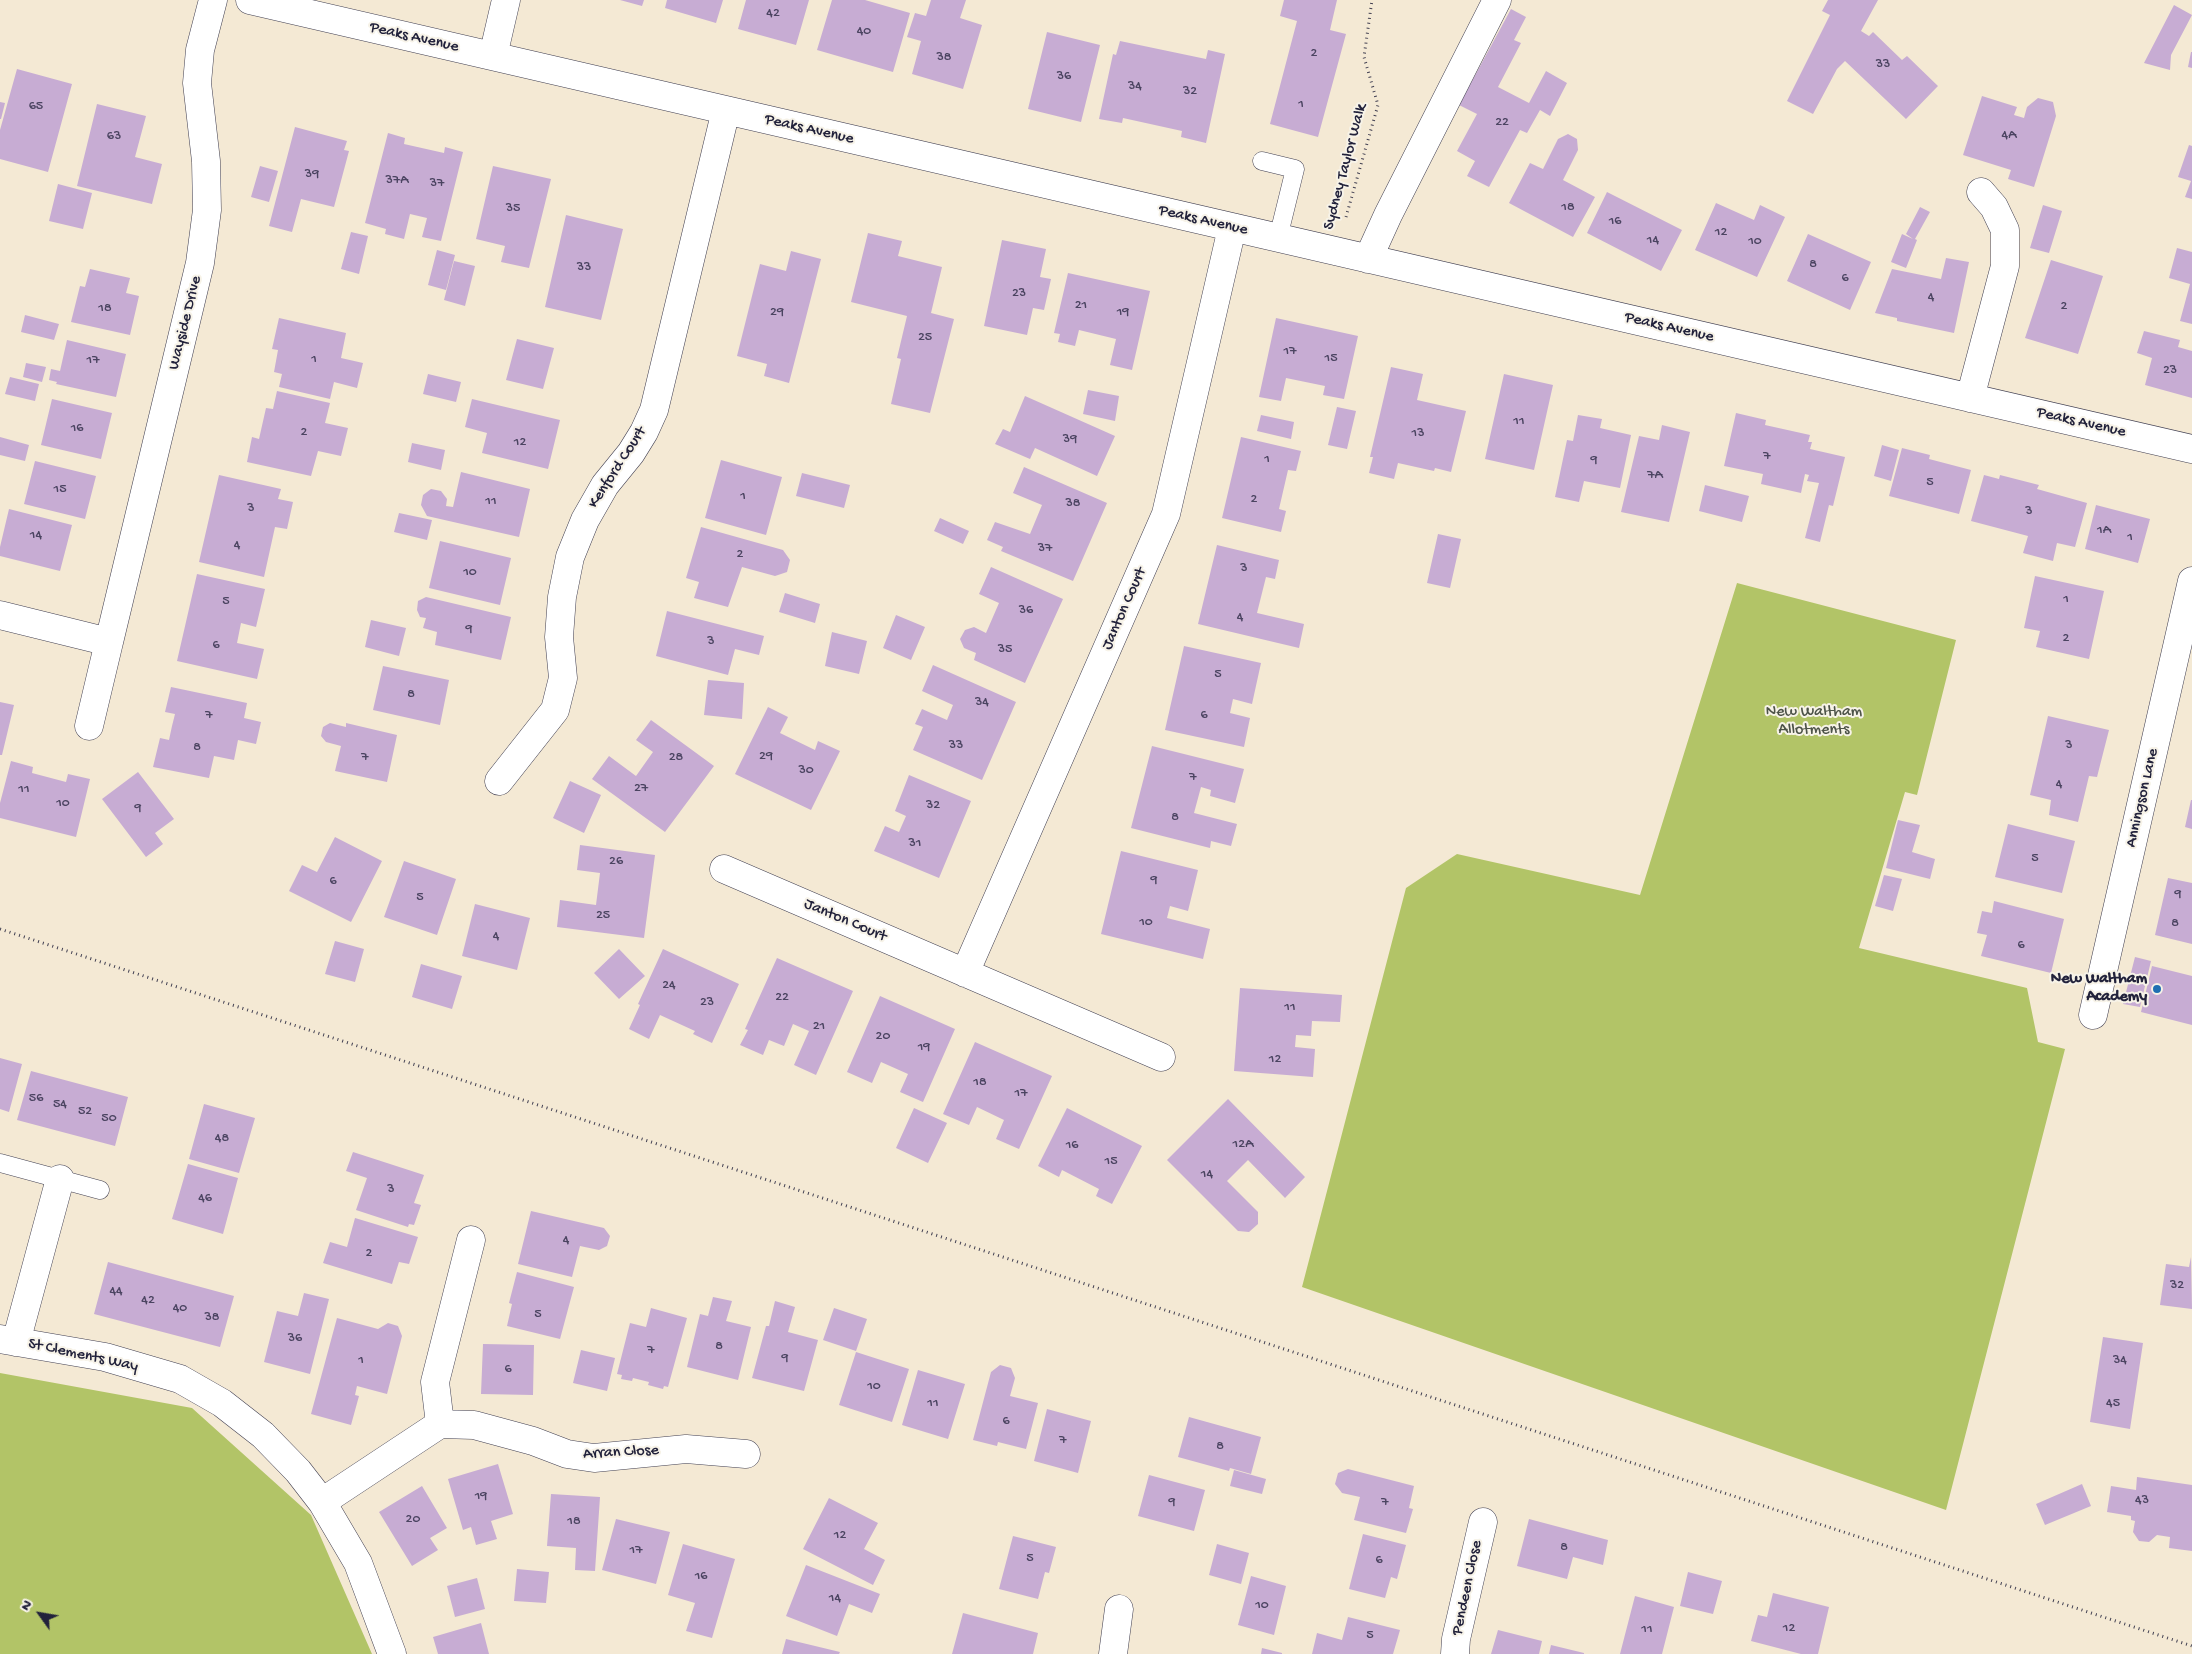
<!DOCTYPE html>
<style>
body{margin:0}
#map{position:relative;width:2192px;height:1654px;overflow:hidden;background:#f4e9d4;font-family:"Gochi Hand",sans-serif}
canvas{display:block}
.north{position:absolute;left:15px;top:1589px;width:50px;height:50px;-webkit-text-stroke:4px #f7f3e8;paint-order:stroke;rotate:302deg;font-size:14px;font-weight:700;line-height:20px;text-align:center;color:#22223b}
.north::after{content:'';display:block;margin:auto;width:18px;height:22px;background:#22223b;clip-path:polygon(50% 0,100% 100%,50% 72%,0 100%)}
</style>
<div id="map">
<canvas width="2192" height="1654"></canvas>
<div class="north">N</div>
</div>
<script>
const ctx = document.querySelector('canvas').getContext('2d');
ctx.lineJoin = 'round';
function fill(path, color) { ctx.fillStyle = color; ctx.fill(path, 'evenodd'); }
const poly = rows => new Path2D(rows.map(r => 'M' + r).join(''));
function trace(path, color, width, dash) { ctx.strokeStyle = color; ctx.lineWidth = width; ctx.lineCap = dash ? 'butt' : 'round'; ctx.setLineDash(dash || []); ctx.stroke(path); }
function drawText(font, color, halo, rows, align = 'center') {
  ctx.font = font + ' "Gochi Hand",sans-serif'; ctx.lineWidth = 4; ctx.setLineDash([]); ctx.textBaseline = 'middle'; ctx.strokeStyle = halo; ctx.fillStyle = color; for (const [text, x, y, turn = 0] of rows) {
    ctx.save(); ctx.translate(x, y); ctx.rotate((+turn || 0) * Math.PI / 180); ctx.textAlign = isNaN(turn) ? turn : align; if (halo) ctx.strokeText(text, 0, 0); ctx.fillText(text, 0, 0); ctx.restore();
  }
}
fill(poly([
 [1737,583,1956,640,1917,795,1905,792,1859,948,2027,988,2038,1042,2065,1049,1946,1510,1302,1287,1406,888,1457,854,1640,895],
 [0,1373,192,1408,311,1515,372,1654,0,1654]
]), '#b2c467');
fill(poly([
 [620,0,644,0,642,6],
 [667,0,723,0,716,23,665,8],
 [746,0,809,0,796,45,738,29],
 [832,0,865,0,910,13,893,72,817,50],
 [931,0,966,0,960,18,982,25,963,89,912,74,921,41,907,37,915,13,926,16],
 [1284,0,1337,0,1330,30,1346,34,1318,137,1270,124,1297,21,1280,16],
 [1828,0,1878,0,1861,31,1869,36,1873,32,1902,60,1907,56,1938,86,1906,119,1845,61,1837,69,1813,114,1787,101,1830,15,1822,11],
 [2174,5,2192,15,2171,55,2170,70,2144,63],
 [1511,9,1526,17,1514,40,1521,43,1498,87,1529,103,1546,71,1567,83,1550,116,1540,110,1527,133,1520,130,1489,187,1467,176,1475,161,1457,151,1477,114,1459,105],
 [1047,32,1100,45,1081,122,1028,109],
 [1120,41,1206,59,1208,50,1225,54,1206,143,1181,137,1182,131,1123,118,1122,123,1099,119,1113,54,1116,55],
 [2191,52,2192,52,2192,68,2188,67],
 [17,69,72,84,48,172,0,159,0,130],
 [1982,96,2017,107,2014,115,2024,118,2027,107,2038,98,2053,102,2056,116,2034,187,2008,179,2011,170,1963,155],
 [0,102,5,103,1,119,0,119],
 [97,104,146,116,135,157,162,164,152,204,77,186],
 [295,127,347,141,344,150,349,151,334,207,301,199,292,232,269,226],
 [388,133,405,138,404,144,444,153,445,147,463,152,441,241,422,237,427,218,410,214,404,239,385,234,386,229,365,223],
 [1568,134,1577,139,1578,150,1563,180,1595,197,1573,237,1509,203,1530,163,1543,169,1558,139],
 [2189,145,2192,146,2192,199,2185,197,2191,181,2178,177],
 [260,166,278,171,269,202,251,197],
 [493,166,551,179,529,268,501,262,505,246,476,239],
 [58,184,92,193,83,229,49,221],
 [1607,192,1682,230,1661,271,1587,233],
 [1716,203,1754,220,1760,205,1785,217,1757,277,1695,250],
 [2043,205,2062,211,2049,253,2030,248],
 [1920,207,1930,212,1915,239,1917,240,1906,268,1891,262,1902,234,1913,239,1906,234],
 [566,215,623,229,601,320,545,307],
 [351,232,368,236,359,274,341,269],
 [868,233,902,241,898,256,942,267,931,313,954,319,930,413,891,404,901,359,897,358,907,316,851,302],
 [1808,234,1871,262,1850,310,1787,281],
 [1002,240,1046,249,1040,277,1051,279,1044,310,1033,308,1027,335,984,326],
 [2177,248,2192,252,2192,324,2180,321,2190,284,2169,278],
 [437,250,455,255,446,290,428,285],
 [791,251,821,259,789,383,764,376,767,364,737,356,760,264,786,271],
 [1946,258,1969,262,1954,333,1897,321,1897,318,1875,313,1892,269,1941,279],
 [2051,260,2103,276,2078,354,2025,338],
 [454,261,475,266,465,306,444,300],
 [90,269,130,278,126,293,139,296,130,335,71,322,80,286,85,287],
 [1068,273,1150,291,1132,370,1110,365,1116,339,1079,330,1075,346,1058,342,1060,334,1054,333],
 [25,315,59,324,54,340,21,332],
 [279,318,346,333,341,358,363,363,357,388,334,382,330,399,279,387,282,374,274,372,278,350,272,349],
 [1276,318,1358,336,1344,399,1323,395,1325,386,1286,378,1281,401,1259,397],
 [2144,331,2180,340,2178,347,2192,351,2192,398,2145,385,2152,358,2137,353],
 [517,339,554,348,543,389,506,380],
 [67,340,126,354,116,397,56,384,57,382,49,380,51,369,60,371],
 [26,363,46,367,42,382,23,377],
 [1391,367,1423,374,1417,400,1466,411,1451,472,1435,468,1434,471,1398,463,1394,479,1369,473,1373,457,1370,457],
 [428,374,461,382,456,402,423,394],
 [1504,374,1553,385,1534,470,1485,459],
 [10,377,39,384,35,401,5,394],
 [1088,390,1119,396,1115,421,1083,414],
 [277,391,330,403,325,423,348,428,341,456,318,451,311,476,247,462,252,437,259,439,266,408,273,409],
 [1025,396,1115,436,1097,476,1035,448,1030,459,995,444,1003,429,1010,432],
 [52,399,112,413,101,459,41,445],
 [472,399,560,420,548,469,482,453,487,433,465,427],
 [1337,407,1356,411,1347,449,1328,445],
 [1736,413,1766,420,1765,425,1810,435,1808,442,1812,442,1810,449,1845,457,1833,506,1829,505,1820,542,1805,538,1819,483,1807,481,1809,475,1805,474,1801,493,1761,484,1763,474,1724,466],
 [1261,415,1294,422,1291,439,1257,431],
 [1578,415,1602,419,1600,428,1631,435,1620,488,1584,481,1579,502,1555,497,1567,440,1573,441],
 [1662,425,1690,432,1669,522,1621,512,1639,436,1659,440],
 [0,437,29,445,25,461,0,455],
 [1241,437,1301,451,1296,471,1288,470,1279,509,1286,511,1281,532,1222,518],
 [412,443,445,450,441,470,408,462],
 [1882,445,1899,450,1891,481,1874,476],
 [1902,448,1930,455,1929,459,1971,470,1959,514,1889,496],
 [721,460,782,477,766,535,705,518],
 [35,461,96,476,85,519,24,504],
 [1024,467,1107,503,1073,581,1001,551,1003,547,987,540,995,522,1030,534,1042,505,1013,493],
 [461,472,530,489,519,537,427,516,421,505,423,495,431,489,441,491,447,499,446,506,453,507],
 [802,473,850,485,844,508,796,496],
 [219,475,281,489,278,499,293,502,287,529,275,527,264,577,199,562],
 [1984,475,1999,479,2000,475,2039,485,2037,489,2087,503,2075,547,2057,543,2053,561,2023,553,2028,536,1971,521],
 [1705,485,1749,496,1742,522,1699,511],
 [2096,505,2150,519,2138,563,2085,549],
 [9,509,72,525,60,571,0,556,0,547],
 [399,513,432,520,427,540,394,532],
 [940,518,969,531,963,544,934,531],
 [701,527,783,550,790,560,787,572,775,576,742,567,728,607,694,598,699,582,686,578],
 [1438,534,1461,539,1450,588,1427,583],
 [440,541,511,558,500,605,429,588],
 [1217,545,1279,560,1275,579,1266,577,1257,613,1304,624,1299,648,1198,624],
 [991,567,1063,599,1025,683,974,660,976,653,964,648,960,639,965,630,974,627,986,633,999,603,979,594],
 [197,574,265,589,256,627,241,623,237,643,264,649,257,679,177,661],
 [2035,576,2104,591,2089,659,2036,647,2040,631,2024,628],
 [785,593,820,604,815,623,779,612],
 [426,597,511,617,501,660,435,645,437,632,423,628,426,618,420,617,417,610,418,601],
 [667,611,764,636,759,655,735,649,728,675,656,656],
 [896,615,925,627,911,660,883,648],
 [371,620,406,628,399,656,365,647],
 [832,632,867,641,859,674,825,666],
 [1184,646,1261,663,1252,704,1233,699,1230,713,1250,718,1244,747,1165,730],
 [933,665,1016,702,982,780,913,750,923,727,915,724,922,709,947,720,953,705,922,691],
 [383,666,449,680,440,725,373,710],
 [708,680,744,683,742,719,704,715],
 [171,687,247,703,244,718,261,722,256,744,238,740,234,760,214,756,209,778,153,767,160,738,169,740,172,726,175,714,165,712],
 [0,702,14,705,2,755,0,755],
 [768,707,788,717,780,733,815,750,818,741,840,751,811,810,735,774],
 [2048,716,2109,730,2097,777,2089,776,2078,822,2049,815,2051,800,2030,795],
 [651,720,714,766,665,832,592,779,609,756,636,776,653,752,636,740],
 [330,723,346,727,346,723,397,735,387,782,335,771,341,746,326,742,321,736,323,727],
 [1152,746,1244,769,1235,803,1210,796,1211,790,1201,787,1194,813,1237,824,1231,846,1211,841,1210,848,1131,828],
 [11,761,33,767,32,773,66,782,68,774,90,779,76,837,0,818,0,803],
 [138,772,174,819,155,833,163,844,146,857,102,799],
 [909,775,971,801,939,878,874,851,885,826,899,832,906,816,895,811],
 [570,781,601,795,584,833,553,818],
 [2191,800,2192,800,2192,829,2185,827],
 [1898,820,1920,825,1912,852,1935,859,1930,879,1886,868],
 [2008,824,2075,841,2062,893,1995,877],
 [335,837,382,861,351,922,289,891,302,865,317,872],
 [580,845,655,855,644,938,557,927,560,900,596,905,600,873,577,870],
 [1121,851,1198,870,1188,911,1170,906,1167,918,1210,929,1203,959,1101,934],
 [404,861,456,879,437,935,384,917],
 [1884,875,1902,879,1893,911,1875,906],
 [2168,878,2192,883,2192,944,2155,935],
 [1994,901,2064,919,2051,973,1981,956,1987,935,1977,933,1982,911,1992,913],
 [475,904,530,918,517,970,462,956],
 [335,941,364,949,355,982,325,974],
 [619,949,645,976,619,999,594,973],
 [663,949,739,984,712,1043,693,1034,695,1031,660,1015,649,1039,629,1029,640,1005,638,1004],
 [2135,957,2151,961,2140,1007,2123,1004],
 [777,958,853,991,816,1075,794,1065,809,1031,793,1024,784,1046,769,1040,763,1055,740,1045,748,1030,745,1029],
 [421,964,462,976,452,1009,412,997],
 [2152,966,2192,976,2192,1025,2141,1012],
 [1240,988,1342,995,1340,1022,1312,1021,1311,1036,1296,1035,1295,1047,1315,1049,1313,1077,1234,1071],
 [880,996,955,1029,923,1102,900,1092,908,1074,881,1062,872,1083,847,1072],
 [975,1042,1052,1076,1019,1149,996,1139,1004,1120,977,1107,969,1125,943,1114],
 [0,1058,22,1064,9,1112,0,1109],
 [31,1071,128,1097,115,1146,17,1120],
 [1228,1099,1305,1177,1285,1198,1248,1160,1227,1181,1258,1212,1258,1224,1249,1232,1238,1231,1167,1160],
 [204,1104,255,1118,239,1173,189,1159],
 [914,1108,947,1123,928,1163,896,1148],
 [1067,1108,1142,1146,1112,1204,1096,1196,1099,1189,1062,1170,1059,1177,1038,1166],
 [353,1152,424,1175,414,1203,421,1205,414,1225,409,1224,408,1227,356,1210,367,1178,346,1171],
 [188,1164,238,1178,223,1234,172,1219],
 [531,1211,604,1228,610,1236,607,1246,599,1250,580,1246,572,1277,518,1264],
 [355,1218,418,1237,409,1264,399,1262,392,1284,323,1263,330,1242,347,1247],
 [2191,1257,2192,1309,2160,1305,2166,1264,2189,1267],
 [108,1262,234,1296,220,1347,94,1314],
 [517,1272,574,1287,560,1339,507,1326,512,1304,509,1303],
 [304,1293,329,1299,310,1374,264,1362,277,1311,298,1316],
 [713,1297,732,1301,726,1321,751,1327,738,1380,687,1367,700,1314,708,1316],
 [775,1301,795,1307,788,1332,818,1340,804,1391,752,1378,766,1326,769,1326],
 [651,1308,687,1318,668,1387,664,1386,663,1389,648,1385,649,1382,633,1378,632,1381,621,1379,622,1375,617,1374,630,1323,646,1327],
 [834,1308,867,1319,856,1351,823,1340],
 [337,1318,378,1329,388,1323,398,1326,402,1336,387,1394,357,1386,355,1395,359,1396,351,1425,311,1414],
 [2103,1337,2143,1343,2130,1429,2090,1422],
 [483,1344,534,1345,533,1395,481,1394],
 [581,1350,615,1358,607,1391,573,1383],
 [856,1352,909,1369,892,1422,839,1405],
 [1000,1365,1011,1368,1015,1378,1010,1396,1038,1403,1026,1449,998,1442,997,1446,973,1440,991,1372],
 [918,1370,965,1384,948,1439,902,1425],
 [1047,1409,1091,1421,1078,1473,1034,1461],
 [1189,1417,1261,1437,1251,1474,1230,1468,1229,1471,1178,1457],
 [498,1464,513,1514,491,1521,497,1539,476,1545,471,1527,463,1530,448,1479],
 [1348,1469,1414,1486,1409,1508,1413,1509,1406,1533,1354,1520,1360,1497,1342,1493,1335,1484,1338,1473],
 [1234,1470,1266,1479,1262,1494,1230,1486],
 [1149,1475,1205,1490,1194,1531,1138,1516],
 [2137,1477,2192,1485,2192,1551,2169,1548,2170,1537,2157,1535,2149,1542,2139,1541,2133,1532,2135,1521,2131,1520,2131,1516,2107,1512,2111,1486,2136,1490],
 [2082,1484,2091,1506,2045,1525,2036,1504],
 [422,1486,447,1528,430,1538,438,1550,412,1566,379,1512],
 [551,1494,600,1497,595,1571,575,1570,576,1548,547,1546],
 [829,1498,878,1523,864,1549,885,1560,873,1585,803,1549],
 [616,1519,670,1532,656,1584,602,1570],
 [1529,1519,1608,1540,1603,1565,1573,1557,1567,1579,1517,1566],
 [1363,1534,1406,1545,1397,1579,1391,1577,1385,1598,1349,1589],
 [1013,1536,1056,1547,1049,1573,1045,1572,1038,1599,999,1589],
 [683,1544,735,1559,712,1638,686,1631,695,1603,668,1595],
 [1217,1544,1249,1553,1241,1584,1209,1575],
 [806,1565,880,1594,872,1613,849,1604,837,1636,786,1616],
 [517,1569,549,1572,546,1603,514,1601],
 [1688,1572,1722,1581,1713,1614,1680,1606],
 [1251,1576,1286,1586,1274,1635,1238,1625],
 [477,1578,485,1609,455,1617,447,1586],
 [1773,1593,1829,1607,1818,1654,1801,1654,1751,1641,1758,1615,1767,1617],
 [1635,1596,1674,1607,1662,1654,1620,1654],
 [963,1613,1038,1633,1033,1654,952,1654],
 [1348,1617,1400,1630,1393,1654,1312,1654,1317,1633,1342,1640],
 [481,1623,489,1654,438,1654,433,1637],
 [1498,1630,1542,1641,1539,1654,1491,1654],
 [786,1639,840,1652,839,1654,782,1654],
 [1551,1645,1584,1653,1584,1654,1549,1654],
 [1262,1648,1282,1653,1282,1654,1261,1654]
]), '#c7acd3');
const service = poly([
 [1262,161,1295,169,1278,238],
 [0,1163,100,1190]
]);
const minor = poly([
 [250,0,2192,449],
 [493,56,506,0],
 [1368,259,1388,215,1497,0],
 [1970,398,2005,266,2005,230,1994,207,1981,192],
 [0,615,109,642,200,263,207,210,206,161,197,83,200,50,213,0],
 [89,726,109,642],
 [499,781,555,710,563,678,559,637,562,597,570,557,585,520,605,485,631,453,644,432,654,410,726,110],
 [724,869,1161,1057],
 [965,973,1166,514,1232,228],
 [2093,1015,2192,581],
 [0,1339,105,1357,180,1379,222,1403,263,1435,298,1471,322,1502,358,1563,392,1654],
 [16,1342,60,1179],
 [440,1424,435,1382,471,1240],
 [322,1502,440,1424,474,1425,533,1441,567,1454,594,1458,686,1449,746,1454],
 [1113,1654,1119,1609],
 [1455,1654,1456,1639,1483,1522]
]);
trace(service, '#424052', 19);
trace(minor, '#424052', 29);
trace(poly([
 [1346,217,1378,105,1364,57,1372,0],
 [0,929,2192,1646]
]), '#424052', 3, [1, 4]);
trace(service, '#fff', 18);
trace(minor, '#fff', 28);
for (const [x, y, r, color] of [
 [2157,989,5,"#1f6fb2"]
]) { const dot = new Path2D(); dot.arc(x, y, r, 0, 2 * Math.PI); ctx.fillStyle = color; ctx.fill(dot); trace(dot, '#f7f3e8', 2); }
drawText('14px', '#4b4461', null, [
 ["42",773,14],
 ["40",864,32],
 ["2",1314,54],
 ["38",944,58],
 ["33",1883,65],
 ["36",1064,77],
 ["34",1135,87],
 ["32",1190,92],
 ["1",1301,105],
 ["65",36,107],
 ["22",1502,123],
 ["4A",2009,136],
 ["63",114,137],
 ["39",312,175],
 ["37A",397,181],
 ["37",437,184],
 ["18",1568,208],
 ["35",513,209],
 ["16",1615,222],
 ["12",1721,233],
 ["14",1653,241],
 ["10",1755,242],
 ["8",1813,265],
 ["33",584,268],
 ["6",1845,279],
 ["23",1019,294],
 ["4",1931,298],
 ["21",1081,306],
 ["2",2064,307],
 ["18",105,309],
 ["29",777,313],
 ["19",1123,313],
 ["25",925,338],
 ["17",1290,352],
 ["15",1331,359],
 ["1",314,360],
 ["17",93,361],
 ["23",2170,371],
 ["11",1519,422],
 ["16",77,429],
 ["2",304,433],
 ["13",1418,434],
 ["39",1070,440],
 ["12",520,443],
 ["7",1767,457],
 ["1",1267,460],
 ["9",1594,461],
 ["7A",1655,476],
 ["5",1930,483],
 ["15",60,490],
 ["1",743,497],
 ["2",1254,500],
 ["11",491,502],
 ["38",1073,504],
 ["3",251,509],
 ["3",2029,512],
 ["1A",2104,531],
 ["14",36,536],
 ["1",2130,538],
 ["4",237,546],
 ["37",1045,549],
 ["2",740,555],
 ["3",1244,569],
 ["10",470,573],
 ["1",2066,600],
 ["5",226,602],
 ["36",1026,611],
 ["4",1240,618],
 ["9",469,630],
 ["2",2066,639],
 ["3",711,642],
 ["6",216,646],
 ["35",1005,650],
 ["5",1218,675],
 ["8",411,695],
 ["34",982,703],
 ["7",209,716],
 ["6",1204,716],
 ["33",956,746],
 ["3",2069,746],
 ["8",197,748],
 ["29",766,757],
 ["7",365,758],
 ["28",676,758],
 ["30",806,771],
 ["7",1193,778],
 ["4",2059,785],
 ["27",641,789],
 ["11",24,790],
 ["10",63,804],
 ["32",933,806],
 ["9",138,809],
 ["8",1175,818],
 ["31",915,844],
 ["5",2035,859],
 ["26",616,862],
 ["9",1154,881],
 ["6",333,882],
 ["9",2178,895],
 ["5",420,898],
 ["25",603,916],
 ["10",1146,923],
 ["8",2175,924],
 ["4",496,937],
 ["6",2021,946],
 ["24",669,986],
 ["22",782,998],
 ["23",707,1003],
 ["11",1290,1008],
 ["21",819,1027],
 ["20",883,1037],
 ["19",924,1048],
 ["12",1275,1060],
 ["18",980,1083],
 ["17",1021,1094],
 ["56",36,1099],
 ["54",60,1105],
 ["52",85,1112],
 ["50",109,1119],
 ["48",222,1139],
 ["12A",1243,1145],
 ["16",1072,1146],
 ["15",1111,1162],
 ["14",1207,1175],
 ["3",391,1190],
 ["46",205,1199],
 ["4",566,1241],
 ["2",369,1254],
 ["32",2177,1286],
 ["44",116,1292],
 ["42",148,1301],
 ["40",180,1309],
 ["5",538,1315],
 ["38",212,1318],
 ["36",295,1339],
 ["8",719,1347],
 ["7",651,1351],
 ["9",785,1359],
 ["1",361,1361],
 ["34",2120,1361],
 ["6",508,1370],
 ["10",874,1387],
 ["11",933,1404],
 ["45",2113,1404],
 ["6",1006,1422],
 ["7",1063,1441],
 ["8",1220,1447],
 ["19",481,1497],
 ["43",2142,1501],
 ["9",1172,1503],
 ["7",1385,1503],
 ["20",413,1520],
 ["18",574,1522],
 ["12",840,1536],
 ["8",1564,1548],
 ["17",636,1551],
 ["5",1030,1559],
 ["6",1379,1561],
 ["16",701,1577],
 ["14",835,1599],
 ["10",1262,1606],
 ["12",1789,1629],
 ["11",1647,1630],
 ["5",1370,1636]
]);
drawText('16px', '#22223b', '#f7f3e8', [
 ["Peaks Avenue",414,38,13],
 ["Peaks Avenue",809,130,13],
 ["Sydney Taylor Walk",1346,167,-75],
 ["Peaks Avenue",1203,221,13],
 ["Wayside Drive",186,323,-76],
 ["Peaks Avenue",1669,328,13],
 ["Peaks Avenue",2081,423,13],
 ["Kenford Court",618,468,-57],
 ["Janton Court",1125,609,-66],
 ["Anningson Lane",2143,798,-77],
 ["Janton Court",845,921,23],
 ["St Clements Way",83,1356,12],
 ["Arran Close",621,1453,-3],
 ["Pendeen Close",1468,1588,-78]
]);
drawText('16px', '#4d5348', '#f7f3e8', [
 ["New Waltham",1814,713],
 ["Allotments",1814,731]
]);
drawText('bold 16px', '#22223b', '#f7f3e8', [
 ["New Waltham",2147,980],
 ["Academy",2147,998]
], 'right');
</script>
